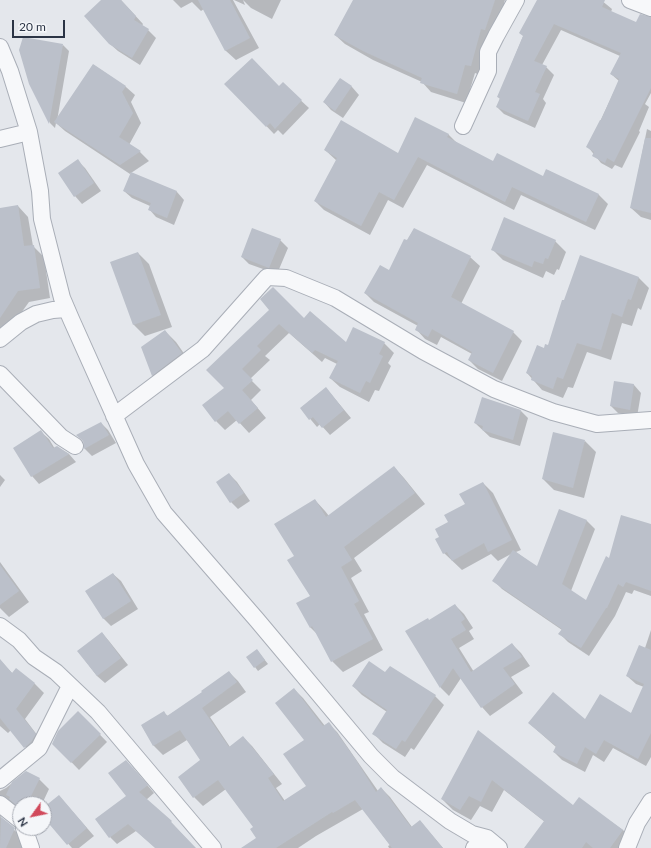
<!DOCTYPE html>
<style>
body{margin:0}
#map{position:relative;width:651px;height:848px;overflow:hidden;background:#e4e7ec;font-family:Lato,sans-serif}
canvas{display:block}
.north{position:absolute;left:12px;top:796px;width:40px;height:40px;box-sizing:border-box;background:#f4f6f9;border:1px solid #a4a8b1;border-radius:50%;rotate:237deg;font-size:11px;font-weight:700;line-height:16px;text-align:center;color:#2b3445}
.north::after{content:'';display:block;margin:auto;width:14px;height:18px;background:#d1495b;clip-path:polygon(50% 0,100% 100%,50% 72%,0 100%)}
.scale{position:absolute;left:12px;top:20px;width:53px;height:18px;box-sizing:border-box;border:2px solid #2b3445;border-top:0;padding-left:5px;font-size:12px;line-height:14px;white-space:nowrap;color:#2b3445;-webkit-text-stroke:3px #f4f6f9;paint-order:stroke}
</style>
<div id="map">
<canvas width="651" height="848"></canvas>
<div class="north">N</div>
<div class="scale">20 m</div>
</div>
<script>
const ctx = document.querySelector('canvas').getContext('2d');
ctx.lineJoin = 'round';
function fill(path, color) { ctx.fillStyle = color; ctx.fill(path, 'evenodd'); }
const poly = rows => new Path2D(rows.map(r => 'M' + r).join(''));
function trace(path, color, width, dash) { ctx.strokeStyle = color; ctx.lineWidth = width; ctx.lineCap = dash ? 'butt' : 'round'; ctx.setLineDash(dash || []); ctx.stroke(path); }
fill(poly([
 [103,0,121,0,143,24,142,26,148,30,156,38,140,65,118,51,110,44],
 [173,0,233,0,259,48,236,60,226,51,204,9,201,11,192,2,181,8],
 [234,0,243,0,245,5],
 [243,0,281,0,272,19,251,8],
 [366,0,505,0,504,3,506,5,480,75,475,73,466,103,431,92,422,82,373,60,345,44,335,35],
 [538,0,601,0,612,9,611,12,636,23,651,18,651,93,645,104,649,107,639,131,640,132,622,168,615,165,612,169,601,163,588,147,619,81,611,74,620,56,561,30,542,65,546,67,554,75,543,99,546,103,535,128,504,114,497,107,500,99,498,97],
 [63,45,69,51,57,121,94,65,126,87,135,95,131,102,141,123,129,145,140,152,149,161,131,173,130,174,65,131,56,123,55,128,50,123,30,84],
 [340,79,352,87,359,95,343,118,331,110,324,102],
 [226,84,280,87,283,84,309,108,283,135,278,130,274,134],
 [647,129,651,131,651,220,641,217,631,208],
 [448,134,457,143,493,163,544,177,547,170,599,195,608,204,595,230,521,195,514,210,427,165,403,208,388,200,370,235,324,210,315,201,337,161,325,150,398,155],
 [78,161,85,168,101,191,82,204,75,196],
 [131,173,177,192,184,200,174,225,156,217,149,209,150,206,132,198,124,191],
 [18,206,28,217,33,246,44,257,50,298,29,302,6,334,0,330,0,209],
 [414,229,470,257,480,266,461,304,513,332,522,341,502,381,478,369,469,360,472,354,441,337,437,345,425,339,416,329,418,326,374,302,365,293,389,271],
 [280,240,288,248,277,274,249,264,242,257],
 [555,241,566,252,559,270,557,269,554,275,546,271,543,278,503,260,492,249],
 [138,253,149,264,172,327,145,336,134,325,112,263],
 [581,257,639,278,649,288,641,310,638,308,632,326,622,323,611,360,587,352,573,388,568,387,563,398,542,390,527,373,545,349,549,346],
 [270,310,304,319,346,344,384,343,394,353,388,363,391,366,379,391,375,390,369,402,340,387,330,378,337,364,325,358,322,362,289,333,265,356,270,360,250,379,261,390,251,400,266,418,249,433,237,420,225,430,216,421,225,388],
 [165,331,176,342,192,365,163,386,152,375],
 [615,382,634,385,641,393,637,417,618,413,611,406],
 [326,388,351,418,330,435,320,424,317,427,301,408],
 [521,411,528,418,520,446,490,437,475,423],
 [101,423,108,430,116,443,92,456,85,449,85,446],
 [41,432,49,439,55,449,57,447,69,454,76,462,39,484,32,476,14,448],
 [585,441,596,452,584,498,554,490,543,479],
 [394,467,404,478,425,504,354,558,362,571,351,578,369,612,364,614,383,650,343,672,332,661,318,635,310,627,312,596,295,556,315,500,325,511,329,516],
 [229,474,237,482,250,501,238,509,231,502],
 [0,475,5,480,0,487],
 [483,483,493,493,521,550,516,552,538,568,560,511,587,521,595,529,571,591,587,602,610,559,651,528,651,596,634,590,632,594,626,592,615,616,589,656,568,642,560,634,562,630,502,589,494,581,511,554,498,561,491,554,462,570,444,553,440,537,449,523,466,505],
 [0,562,29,602,9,617,0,608],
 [113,574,121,581,138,609,111,626,103,618],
 [455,605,464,614,473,628,469,631,474,639,459,648,474,672,512,644,521,653,530,666,511,677,523,693,490,716,482,707,461,678,449,696,441,688,407,632,429,621],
 [651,630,651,757,646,766,613,748,604,762,593,755,585,772,562,760,554,752,556,747,529,723,585,720,631,714,644,687,636,684,627,676,645,648],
 [102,633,109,641,128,665,105,683,97,676,78,651],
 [257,650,268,664,258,671,255,667],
 [0,660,13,674,16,670,35,684,44,693,25,719,44,744,34,757,11,730,8,733,0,726],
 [229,672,238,681,246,692,210,717,230,747,243,737,252,746,282,784,276,788,285,801,307,787,305,740,294,689,303,698,325,726,328,723,337,732,378,791,381,788,390,797,412,827,420,821,443,848,389,848,388,846,390,845,363,809,316,836,298,848,264,848,254,827,226,789,203,806,194,797,202,761,187,740,163,755,154,746,142,726,164,713,168,716,204,692],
 [385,674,435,696,444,705,414,750,411,748,405,757,383,743,374,734,387,712,362,695,353,686],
 [78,712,107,742,79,770,53,743],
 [478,732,574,807,579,799,623,830,633,841,629,848,534,848,545,822,504,790,492,812,480,806,471,820,453,810,442,799],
 [133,768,154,793,146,800,171,822,195,848,156,848,136,831,117,844,110,837,127,796],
 [0,770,0,791,6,788,26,772,39,779,49,789,42,804,20,804,20,810,13,804,0,812,1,818,24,839,24,843,22,848,0,848],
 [59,796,94,836,79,848,72,848,44,816,44,809]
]), '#0003');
fill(poly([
 [101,0,121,0,136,16,134,20,149,29,132,58,109,44,84,16],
 [198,0,230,0,250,38,225,51],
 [353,0,495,0,485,30,481,29,471,66,465,65,457,94,420,83,422,78,363,51,334,35],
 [537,0,605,0,602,7,636,22,640,14,651,17,651,88,614,162,607,158,605,163,592,156,594,152,586,147,600,120,601,120,619,79,610,74,621,53,554,24,534,61,547,66,535,92,540,94,528,121,496,107,500,98,497,97,523,36,519,33],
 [23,37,63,44,49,124,29,84,19,50],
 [252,58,279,86,283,82,302,100,275,129,270,123,266,127,224,84],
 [93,64,126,86,122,92,133,113,119,137,141,151,120,165,54,122],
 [340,78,352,86,335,111,323,102],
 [415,117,449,134,447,137,493,161,497,153,543,176,546,169,599,194,586,222,512,187,505,202,418,157,394,200,379,192,361,226,314,201,337,158,324,150,341,120,398,153],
 [645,138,651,138,651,213,630,208],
 [78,159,94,183,74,197,58,173],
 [131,172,177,191,167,218,148,210,151,203,123,191],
 [18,205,24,246,34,245,40,288,18,291,0,318,0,208],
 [504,217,556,240,548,259,545,258,543,264,534,261,532,267,491,250],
 [252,228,281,239,269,268,241,257],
 [414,228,471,256,451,297,514,331,493,373,468,360,472,352,432,329,428,337,415,330,418,323,364,293,380,265,389,270,404,239,407,240],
 [138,252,161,315,133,325,110,262],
 [580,255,639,277,631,300,628,299,622,317,612,313,601,350,577,343,563,379,557,377,553,389,531,380,532,376,526,373,537,345,544,348,545,344,548,345,562,300,564,300],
 [273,287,304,318,310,311,346,342,353,327,385,342,379,354,383,356,370,383,366,381,360,393,329,378,338,361,315,350,312,353,279,324,257,346,261,350,242,369,253,380,242,390,258,408,239,424,228,411,215,422,202,405,224,388,206,370,269,310,260,299],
 [165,330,182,353,152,376,141,347],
 [614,381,634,384,630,410,610,406],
 [326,387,344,410,322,428,313,417,309,420,300,408],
 [482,397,521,410,513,440,482,430,483,426,474,423],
 [101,422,109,435,84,449,84,446,83,441,76,435],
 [41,430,53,448,57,446,69,454,31,477,13,448],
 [553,432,585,440,573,488,542,479],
 [394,466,415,493,344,547,352,560,341,567,359,601,354,604,373,639,331,662,312,626,310,628,296,603,310,596,287,560,294,556,274,524,315,499,326,517],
 [229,473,244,493,230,503,216,482],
 [483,482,512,540,488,552,484,543,452,561,447,552,443,554,435,539,439,537,435,529,448,522,444,515,465,504,459,494],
 [559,509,587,520,562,584,586,600,606,556,609,558,621,515,651,524,651,591,626,582,623,587,618,584,607,608,606,608,581,648,558,634,562,629,492,581,513,550,537,566],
 [0,565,19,591,0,605],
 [113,573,131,601,103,619,85,591],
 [455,604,465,619,461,622,466,630,451,639,471,672,512,643,522,657,503,668,515,684,481,708,453,668,440,688,405,631,428,618,429,620],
 [102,632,121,658,97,676,77,651],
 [639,645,651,650,651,733,638,759,604,740,596,754,585,747,577,764,553,752,556,746,528,723,553,692,585,719,600,694,631,713,644,684,626,676],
 [257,649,265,660,254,668,246,657],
 [0,659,12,673,16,668,35,683,16,709,36,734,31,742,24,748,0,718],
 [369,661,385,672,390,666,436,695,405,742,402,740,396,749,372,734,387,710,352,686],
 [229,671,237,682,202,708,229,747,243,736,274,774,268,778,283,801,306,786,283,754,304,740,275,703,294,688,323,726,329,722,356,760,376,792,381,787,411,827,420,820,443,848,392,848,355,800,333,813,332,812,276,848,241,848,256,838,250,829,253,827,218,780,193,798,178,777,200,760,180,730,153,746,141,725,164,711,167,716,202,692,201,691],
 [78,711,101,734,71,763,52,744,58,731],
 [478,730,573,805,579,797,623,830,610,848,593,848,586,842,582,848,524,848,544,821,492,780,481,802,469,796,460,810,441,799],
 [126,760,148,785,139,792,172,821,171,822,196,848,155,848,128,824,109,838,95,819,126,796,108,773],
 [26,771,40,778,27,804,20,804,20,808,9,799,10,797,6,795,12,782],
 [59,795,87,828,67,845,44,818,44,807],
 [1,817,15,828,6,848,0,848]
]), '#bbc0ca');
const minor = poly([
 [630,0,651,8],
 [0,47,10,71,29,132,40,191,42,219,62,298,71,319,136,464,164,513,257,620,371,756,393,778,450,821,472,834,487,838,499,848],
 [463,126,488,71,488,52,496,36,516,0],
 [0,139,29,132],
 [0,339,21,322,36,314,53,310,66,309],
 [0,374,61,437,75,446],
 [114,416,203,349,267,277,286,278,335,298,423,351,494,389,553,412,597,424,651,420],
 [0,626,19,640,34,657,56,672,98,712,213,848],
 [0,780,39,748,70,686],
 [0,804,20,820],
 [24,828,31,848],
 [474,848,487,838],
 [627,848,637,823,651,801]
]);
trace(minor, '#a9aeb7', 18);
trace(minor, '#f7f8fa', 16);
</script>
